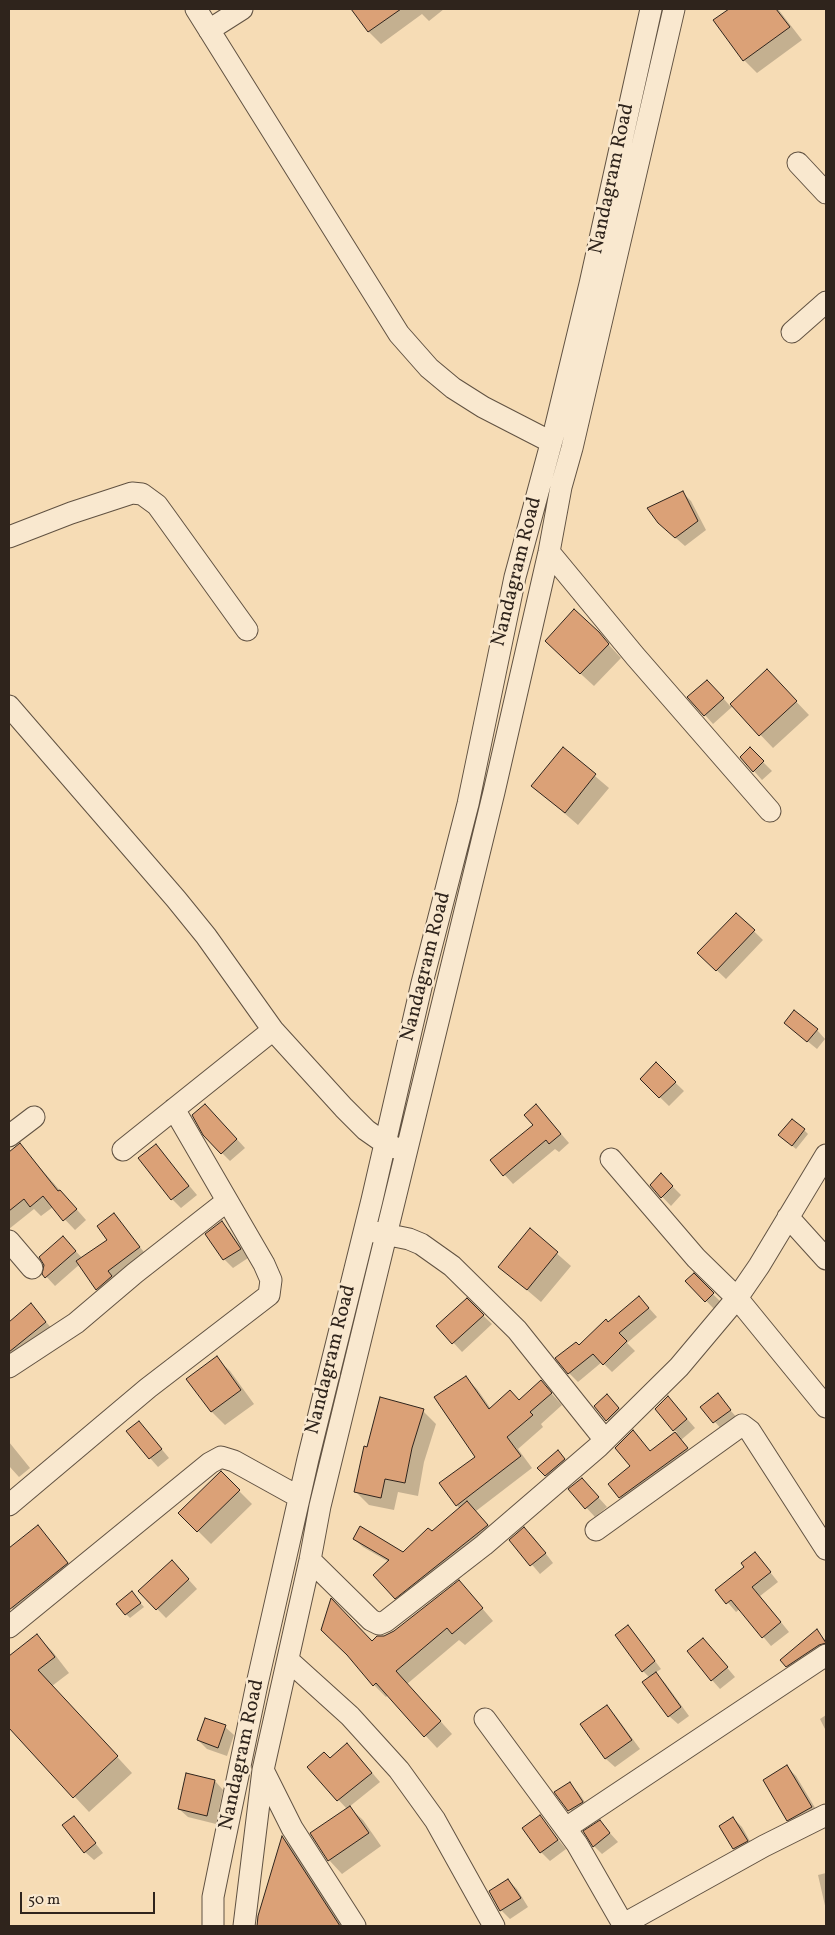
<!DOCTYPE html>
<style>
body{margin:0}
#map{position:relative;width:835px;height:1935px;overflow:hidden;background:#f6dcb5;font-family:Vollkorn,serif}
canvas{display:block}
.frame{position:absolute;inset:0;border:10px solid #2f241c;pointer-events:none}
.scale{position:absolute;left:20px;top:1892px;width:135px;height:22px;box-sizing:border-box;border:2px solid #2f241c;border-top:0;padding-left:6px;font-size:15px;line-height:18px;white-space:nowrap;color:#2f241c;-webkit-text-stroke:4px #f9e8cf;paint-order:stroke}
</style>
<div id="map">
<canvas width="835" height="1935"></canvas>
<div class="frame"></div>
<div class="scale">50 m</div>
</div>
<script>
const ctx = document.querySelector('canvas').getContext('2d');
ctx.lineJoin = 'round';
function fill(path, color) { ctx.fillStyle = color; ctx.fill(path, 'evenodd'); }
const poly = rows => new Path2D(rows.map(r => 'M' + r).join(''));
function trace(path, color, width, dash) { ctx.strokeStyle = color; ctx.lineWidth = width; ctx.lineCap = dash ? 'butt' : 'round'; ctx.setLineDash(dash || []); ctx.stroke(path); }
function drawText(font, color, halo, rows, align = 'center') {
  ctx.font = font + ' Vollkorn,serif'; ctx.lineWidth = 5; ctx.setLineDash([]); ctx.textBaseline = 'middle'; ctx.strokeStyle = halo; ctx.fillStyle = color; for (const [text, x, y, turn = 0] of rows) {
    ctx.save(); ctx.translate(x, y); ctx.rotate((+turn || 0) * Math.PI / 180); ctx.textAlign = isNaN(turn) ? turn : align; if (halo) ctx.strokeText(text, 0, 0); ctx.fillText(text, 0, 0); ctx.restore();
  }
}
fill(poly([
 [353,9,444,9,429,21,422,14,381,44,369,32],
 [731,9,778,9,802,40,757,73,744,60,715,21],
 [682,492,691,501,706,530,685,546,669,532],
 [598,633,621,658,594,686,559,654],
 [767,671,809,715,773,748,733,706,713,724,705,715,716,690,730,706],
 [563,749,609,788,578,825,533,786],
 [750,749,772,771,762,780,754,771],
 [736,914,763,940,726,979,708,962],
 [785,1023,817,1030,825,1039,817,1049],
 [656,1064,684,1091,669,1106,641,1079],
 [214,1114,245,1148,230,1161,222,1153],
 [545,1115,569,1143,559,1152,555,1149,513,1184,492,1161],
 [804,1130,808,1134,796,1149,784,1139],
 [20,1145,86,1220,75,1230,53,1207,41,1216,34,1209,9,1229,9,1154],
 [155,1145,197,1195,181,1208,172,1199],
 [661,1175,681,1195,671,1206,651,1185],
 [114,1214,147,1256,106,1297,97,1289,80,1264,55,1286,44,1274,72,1247,82,1258,109,1240],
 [222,1223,230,1231,248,1258,233,1268,224,1259,207,1234],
 [530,1230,571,1266,541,1302,500,1267],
 [693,1275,722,1303,715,1310,687,1281],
 [639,1297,657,1317,627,1343,635,1351,612,1372,602,1362,578,1382,569,1373,579,1347],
 [467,1300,492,1324,462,1352,438,1326],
 [31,1305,54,1331,9,1368,9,1323],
 [216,1358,230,1371,254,1404,225,1425,212,1412,188,1379],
 [466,1378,477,1389,491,1409,520,1401,541,1382,562,1405,541,1424,543,1427,518,1449,532,1468,476,1511,496,1534,404,1606,395,1598,389,1562,363,1547,354,1539,403,1553,432,1533,460,1509,457,1505,476,1457],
 [717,1395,738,1419,723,1431,702,1407],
 [616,1404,627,1418,616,1429,595,1406],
 [676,1406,695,1428,681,1440,696,1458,629,1506,620,1497,631,1466,633,1431,651,1452,677,1432,674,1430],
 [423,1411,436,1424,424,1462,418,1496,398,1492,394,1510,369,1505,356,1492],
 [139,1422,169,1458,158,1467,150,1458],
 [9,1442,30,1468,19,1477,9,1466],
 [558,1452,566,1460,554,1484,546,1475],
 [221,1473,252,1504,211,1544,180,1513],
 [590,1488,607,1507,595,1517,570,1490],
 [38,1527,49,1539,79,1576,23,1619,9,1605,9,1562,14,1558,9,1550],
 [533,1537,553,1563,540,1574,511,1540],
 [763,1563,778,1582,760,1596,789,1632,771,1646,740,1609,736,1612,717,1590],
 [180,1570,197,1589,166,1618,140,1591],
 [470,1594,493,1621,465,1645,459,1640,407,1684,452,1734,437,1748,388,1695,386,1697,374,1685,350,1656,372,1642],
 [135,1597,144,1607,130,1618,126,1614],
 [817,1631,826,1641,826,1651,793,1673,782,1661],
 [634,1633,661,1669,655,1673,665,1683,689,1716,678,1724,669,1716,650,1678,643,1671],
 [37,1636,52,1651,69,1673,52,1686,132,1773,89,1812,9,1726,9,1659],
 [703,1639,735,1677,720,1689,712,1680],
 [606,1707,615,1715,640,1749,615,1767,606,1759,581,1724],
 [826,1715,826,1731,820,1719],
 [225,1727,234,1735,227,1756,207,1749,198,1740],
 [356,1754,380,1782,349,1807,363,1820,381,1846,342,1874,329,1860,312,1834,347,1809,308,1767,330,1760],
 [787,1767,796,1776,820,1816,797,1829,788,1820],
 [215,1781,223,1790,216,1824,188,1817,179,1809],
 [569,1784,578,1792,591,1811,578,1819,556,1793],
 [540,1817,566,1849,550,1861,541,1852],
 [733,1818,742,1827,755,1850,742,1857,734,1848],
 [600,1822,618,1842,602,1854,594,1846],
 [82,1826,103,1853,94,1860,85,1852],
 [283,1838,299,1855,345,1926,258,1926,259,1916],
 [826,1873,826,1910,818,1875],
 [508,1880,517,1889,528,1907,510,1919,501,1910]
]), '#0003');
const building = poly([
 [351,9,401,9,368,32,351,9],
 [729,9,776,9,790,27,743,61,713,20,729,9],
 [683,491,698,521,675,538,658,523,647,508,683,491],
 [574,609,599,632,609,644,580,674,545,641,574,609],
 [767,669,797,701,759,736,730,704,767,669],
 [707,680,724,698,704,716,687,697,707,680],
 [563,747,596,774,565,813,531,786,563,747],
 [750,747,764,761,753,772,740,757,750,747],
 [736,913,755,930,716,971,697,953,736,913],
 [794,1010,818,1029,807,1042,784,1023,794,1010],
 [656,1062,676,1082,659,1098,640,1079,656,1062],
 [205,1104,237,1139,221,1154,203,1135,192,1115,205,1104],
 [536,1104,561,1134,549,1144,546,1140,503,1176,490,1160,533,1125,524,1115,536,1104],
 [792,1119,805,1129,792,1146,778,1135,792,1119],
 [20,1143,58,1191,60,1190,77,1209,63,1221,43,1196,30,1207,24,1199,9,1211,9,1152,20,1143],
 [156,1144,189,1186,171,1200,138,1158,156,1144],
 [661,1173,673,1186,661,1198,650,1185,661,1173],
 [114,1213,140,1247,108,1271,112,1276,96,1290,76,1261,107,1240,97,1226,114,1213],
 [222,1221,241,1249,223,1260,205,1234,222,1221],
 [530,1228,558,1252,527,1290,498,1267,530,1228],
 [63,1236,76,1251,45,1278,42,1274,44,1265,39,1257,63,1236],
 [694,1273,714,1293,705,1302,685,1281,694,1273],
 [639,1296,649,1308,619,1333,627,1341,603,1365,593,1354,568,1374,555,1358,576,1342,579,1345,606,1319,608,1322,639,1296],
 [467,1298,484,1315,452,1344,436,1326,467,1298],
 [31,1303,46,1322,9,1352,9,1322,31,1303],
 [217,1356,241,1390,211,1412,186,1379,217,1356],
 [466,1376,489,1409,510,1390,519,1400,541,1380,552,1393,530,1412,533,1415,507,1437,521,1456,456,1506,439,1483,475,1457,434,1397,466,1376],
 [718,1393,731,1410,713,1423,700,1407,718,1393],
 [607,1394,619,1408,606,1421,594,1406,607,1394],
 [668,1396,687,1419,673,1431,655,1409,668,1396],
 [380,1397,424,1409,412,1448,405,1483,385,1479,381,1498,354,1492,364,1446,367,1447,380,1397],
 [139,1421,162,1449,149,1459,126,1431,139,1421],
 [633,1430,650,1451,675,1432,688,1448,619,1498,608,1484,630,1466,615,1448,633,1430],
 [558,1450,565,1459,545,1476,537,1468,558,1450],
 [221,1471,240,1490,197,1532,178,1513,221,1471],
 [582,1478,599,1497,585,1509,568,1489,582,1478],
 [467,1501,488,1525,395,1599,373,1575,389,1560,353,1539,360,1526,403,1552,428,1528,432,1531,467,1501],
 [38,1525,68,1563,9,1610,9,1548,38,1525],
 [524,1527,546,1553,530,1566,509,1540,524,1527],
 [755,1552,771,1572,752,1587,781,1622,762,1638,731,1600,726,1604,715,1590,744,1567,741,1563,755,1552],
 [172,1560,189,1579,156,1610,138,1591,172,1560],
 [459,1580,483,1608,452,1634,447,1628,396,1671,441,1721,424,1737,376,1683,373,1686,347,1655,321,1630,331,1598,372,1641,377,1636,384,1636,394,1631,459,1580],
 [132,1591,141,1603,125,1615,116,1604,132,1591],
 [628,1625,655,1661,642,1672,615,1635,628,1625],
 [817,1629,826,1643,819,1645,786,1667,780,1660,817,1629],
 [37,1634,55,1657,38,1670,118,1756,73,1798,9,1728,9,1656,37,1634],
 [703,1638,728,1667,711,1681,687,1651,703,1638],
 [656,1672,681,1707,668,1717,642,1682,656,1672],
 [607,1705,632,1740,605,1759,580,1724,607,1705],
 [205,1718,226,1725,218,1748,197,1740,205,1718],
 [347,1743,372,1773,337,1801,307,1767,324,1752,330,1758,347,1743],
 [787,1765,812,1807,787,1821,763,1780,787,1765],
 [186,1773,215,1780,207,1816,178,1809,186,1773],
 [570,1782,583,1802,568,1811,554,1792,570,1782],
 [350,1806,369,1833,328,1861,310,1833,350,1806],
 [540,1815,558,1840,540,1853,522,1828,540,1815],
 [74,1816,96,1843,84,1853,62,1825,74,1816],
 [733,1817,748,1841,733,1849,719,1826,733,1817],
 [600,1820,610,1833,593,1847,583,1831,600,1820],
 [282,1836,340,1926,257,1926,258,1916,282,1836],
 [508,1879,521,1898,500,1911,489,1891,508,1879]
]);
fill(building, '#dba177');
trace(building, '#2f241c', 1);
const minor = poly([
 [196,9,399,334,429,368,453,388,483,407,551,442],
 [209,30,242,9],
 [798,163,826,193],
 [792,332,826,302],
 [9,537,71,513,132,493,142,494,157,505,165,516,247,630],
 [549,552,635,656,770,811],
 [9,706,176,899,206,936,273,1030,344,1108,366,1130,386,1144,396,1148],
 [9,1136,34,1117],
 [123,1150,273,1030],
 [611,1159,696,1258,737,1298,826,1407],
 [788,1217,826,1259],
 [375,1232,409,1239,421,1244,452,1266,517,1330,605,1440],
 [9,1241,32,1268],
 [9,1367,76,1323,135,1273,227,1201],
 [9,1505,148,1388,269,1295,271,1280,264,1264,174,1109],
 [596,1530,742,1425,750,1431,826,1549],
 [310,1560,371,1620,379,1624,386,1621,484,1545,598,1447,679,1367,737,1298,759,1266,826,1155],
 [9,1627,210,1463,221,1457,234,1461,299,1497],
 [288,1660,350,1716,399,1770,435,1820,494,1926],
 [485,1719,577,1844,624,1926],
 [263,1770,292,1828,355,1926],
 [566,1828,826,1655],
 [622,1925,764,1846,826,1815],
 [213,1926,213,1897,224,1843,257,1684,308,1459,372,1200,422,983,468,804,515,577,555,429,590,284,651,9],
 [244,1926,263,1770,310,1560,320,1506,494,792,549,552,561,487,572,448,674,9]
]);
trace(minor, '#615242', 23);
trace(minor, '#f9e8cf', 21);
drawText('20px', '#2f241c', '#f9e8cf', [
 ["Nandagram Road",613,179,-78],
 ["Nandagram Road",518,572,-76],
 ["Nandagram Road",427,967,-76],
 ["Nandagram Road",332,1360,-76],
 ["Nandagram Road",243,1755,-78]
]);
</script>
